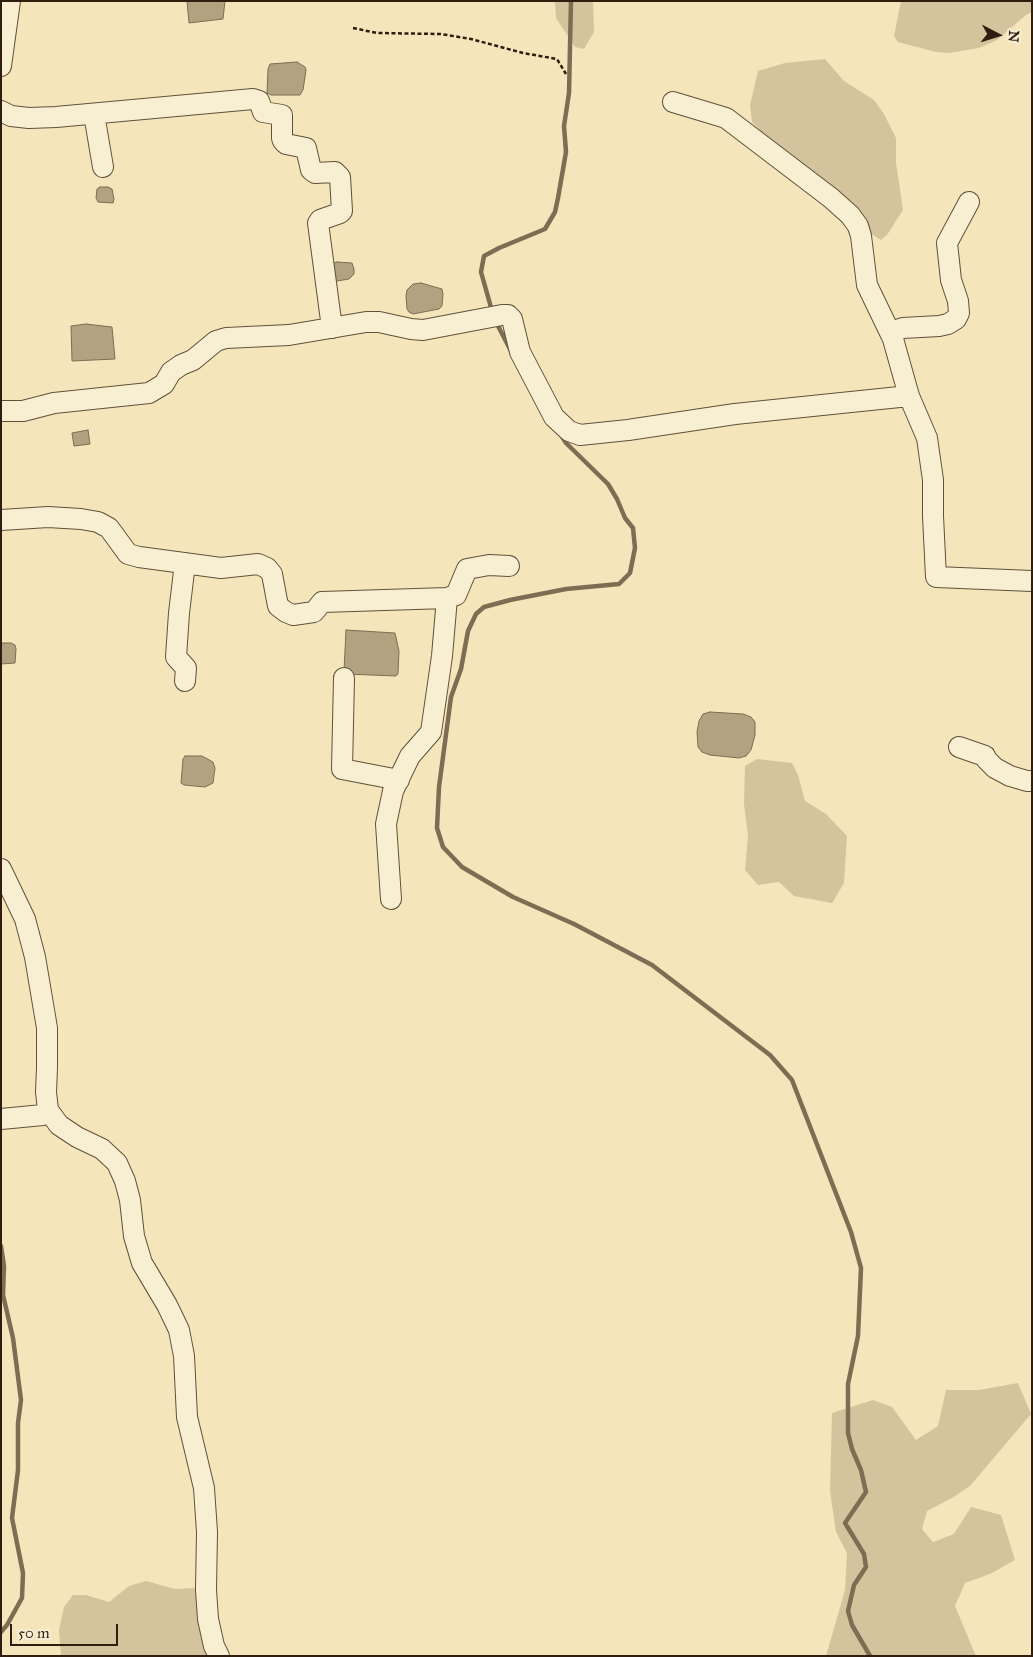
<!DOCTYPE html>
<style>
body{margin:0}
#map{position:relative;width:1033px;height:1657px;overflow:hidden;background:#f4e6ba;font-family:"IM FELL Great Primer",serif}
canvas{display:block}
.frame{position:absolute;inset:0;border:2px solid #2f1e0f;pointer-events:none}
.north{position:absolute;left:973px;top:10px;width:50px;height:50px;-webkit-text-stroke:4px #f8efd2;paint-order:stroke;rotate:95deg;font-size:14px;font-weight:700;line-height:20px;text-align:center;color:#2f1e0f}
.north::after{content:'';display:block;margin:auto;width:18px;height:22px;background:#2f1e0f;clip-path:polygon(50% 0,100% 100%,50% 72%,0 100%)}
.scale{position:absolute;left:10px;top:1624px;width:108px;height:22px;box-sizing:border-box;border:2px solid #2f1e0f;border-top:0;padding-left:6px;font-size:15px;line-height:18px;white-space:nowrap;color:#2f1e0f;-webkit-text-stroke:4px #f8efd2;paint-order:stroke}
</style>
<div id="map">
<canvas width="1033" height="1657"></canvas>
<div class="frame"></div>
<div class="north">N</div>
<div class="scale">50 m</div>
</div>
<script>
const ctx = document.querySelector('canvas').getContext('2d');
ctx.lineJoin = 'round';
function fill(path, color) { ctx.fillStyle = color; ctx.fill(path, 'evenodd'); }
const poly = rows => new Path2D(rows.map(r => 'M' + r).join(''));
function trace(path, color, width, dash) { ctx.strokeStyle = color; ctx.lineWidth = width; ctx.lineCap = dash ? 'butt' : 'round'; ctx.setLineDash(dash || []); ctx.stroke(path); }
fill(poly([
 [555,1,593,1,594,32,584,49,575,47,556,18],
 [901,1,1032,1,1032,12,1026,15,997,40,979,48,949,53,936,52,898,42,894,36],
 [825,59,844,81,874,100,884,114,896,138,896,163,903,210,887,235,881,240,868,232,783,155,752,122,750,105,758,71,785,63],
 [757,759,792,763,798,775,805,801,826,814,847,836,844,883,832,903,794,896,779,882,758,885,745,870,748,835,744,804,745,766],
 [1018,1383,1031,1414,970,1486,952,1498,927,1511,922,1529,933,1542,954,1534,971,1507,1001,1515,1015,1560,990,1574,965,1583,955,1606,976,1656,826,1656,845,1590,847,1553,836,1532,830,1491,832,1413,873,1400,892,1407,916,1440,938,1426,946,1390,979,1390],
 [146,1581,175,1589,194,1588,210,1596,225,1656,61,1656,59,1630,64,1607,73,1595,86,1595,109,1602,129,1586]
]), '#d3c49d');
const water = poly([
 [187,1,225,1,223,19,189,23,187,1],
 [297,62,305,67,306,70,303,90,300,95,271,95,267,93,268,69,270,64,297,62],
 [100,187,108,187,112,189,114,199,113,203,98,202,96,198,97,189,100,187],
 [337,262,352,263,354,269,354,274,349,279,331,282,329,264,337,262],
 [421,283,442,289,443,294,442,306,439,309,413,314,409,312,407,309,406,296,407,290,413,284,421,283],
 [86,324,112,327,115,359,72,361,71,326,86,324],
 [88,430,90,444,74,446,72,433,88,430],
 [346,630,395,633,399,651,398,674,396,676,345,674,344,671,346,630],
 [1,643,11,643,15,645,16,649,15,663,1,664,1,643],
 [710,712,743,714,751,717,755,722,755,735,751,750,746,756,739,758,710,755,702,752,698,747,697,732,699,721,703,714,710,712],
 [185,756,202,756,213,762,215,768,213,783,205,787,184,785,181,783,183,759,185,756]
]);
fill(water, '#b1a280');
trace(water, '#7d6d53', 1);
trace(poly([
 [492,311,481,272,484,256,499,248,545,229,555,212,558,198,566,152,564,126,569,93,571,1],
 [496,322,511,351],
 [561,435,566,443,608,484,617,499,625,518,633,528,635,548,630,573,619,584,566,589,510,600,484,607,476,614,468,631,461,669,451,697,439,787,437,828,443,847,462,867,513,897,574,924,652,965,770,1055,792,1080,851,1232,861,1268,858,1336,848,1384,848,1433,852,1449,861,1470,866,1492,845,1523,864,1554,866,1567,854,1585,848,1611,852,1625,870,1656],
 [1,1246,4,1266,3,1295,13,1338,21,1400,18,1423,18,1470,12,1518,23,1573,22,1598,7,1625,1,1632]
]), '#7d6d53', 4.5);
const minor = poly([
 [1,66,10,1],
 [673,102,726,118,831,198,850,215,858,226,861,236,867,285,893,339,909,396,927,438,933,480,933,516,936,577,1032,581],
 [1,111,11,116,29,118,56,117,253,99,259,101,263,112,282,115,282,138,283,141,286,144,306,148,311,170,315,173,335,172,340,177,342,211,340,213,320,220,318,223,332,328],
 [94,114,103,167],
 [891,332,903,328,939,326,948,324,956,319,959,313,958,301,951,280,947,243,969,202],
 [1,411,23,411,54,403,149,393,164,384,171,372,181,365,193,360,216,341,226,338,289,335,366,322,379,322,411,329,423,330,502,315,508,315,512,319,520,352,554,417,569,431,580,435,628,430,735,414,909,396],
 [1,520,48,517,81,519,98,522,109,528,128,554,139,557,221,568,258,564,267,568,272,574,278,606,286,612,293,615,314,612,322,602,447,598],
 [344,678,342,769,399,780],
 [185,681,186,668,176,657,179,613,185,563],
 [959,747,985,756,987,760,995,768,1010,776,1027,781,1032,781],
 [1,869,25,919,35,957,47,1028,47,1068,46,1092,48,1110,59,1125,77,1137,102,1149,117,1163,125,1181,130,1200,134,1236,142,1263,167,1305,179,1330,184,1356,187,1417,204,1488,207,1532,206,1590,208,1619,214,1646,219,1656],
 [391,899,386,824,393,791,410,756,431,732,442,656,447,598,456,595,467,569,489,565,509,566],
 [1,1119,43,1115,50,1113]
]);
trace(minor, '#60503a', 22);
trace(poly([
 [353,28,377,33,441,34,471,39,523,53,557,59,566,74]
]), '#2f1e0f', 2.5, [4, 2.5]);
trace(minor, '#f8efd2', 20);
</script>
